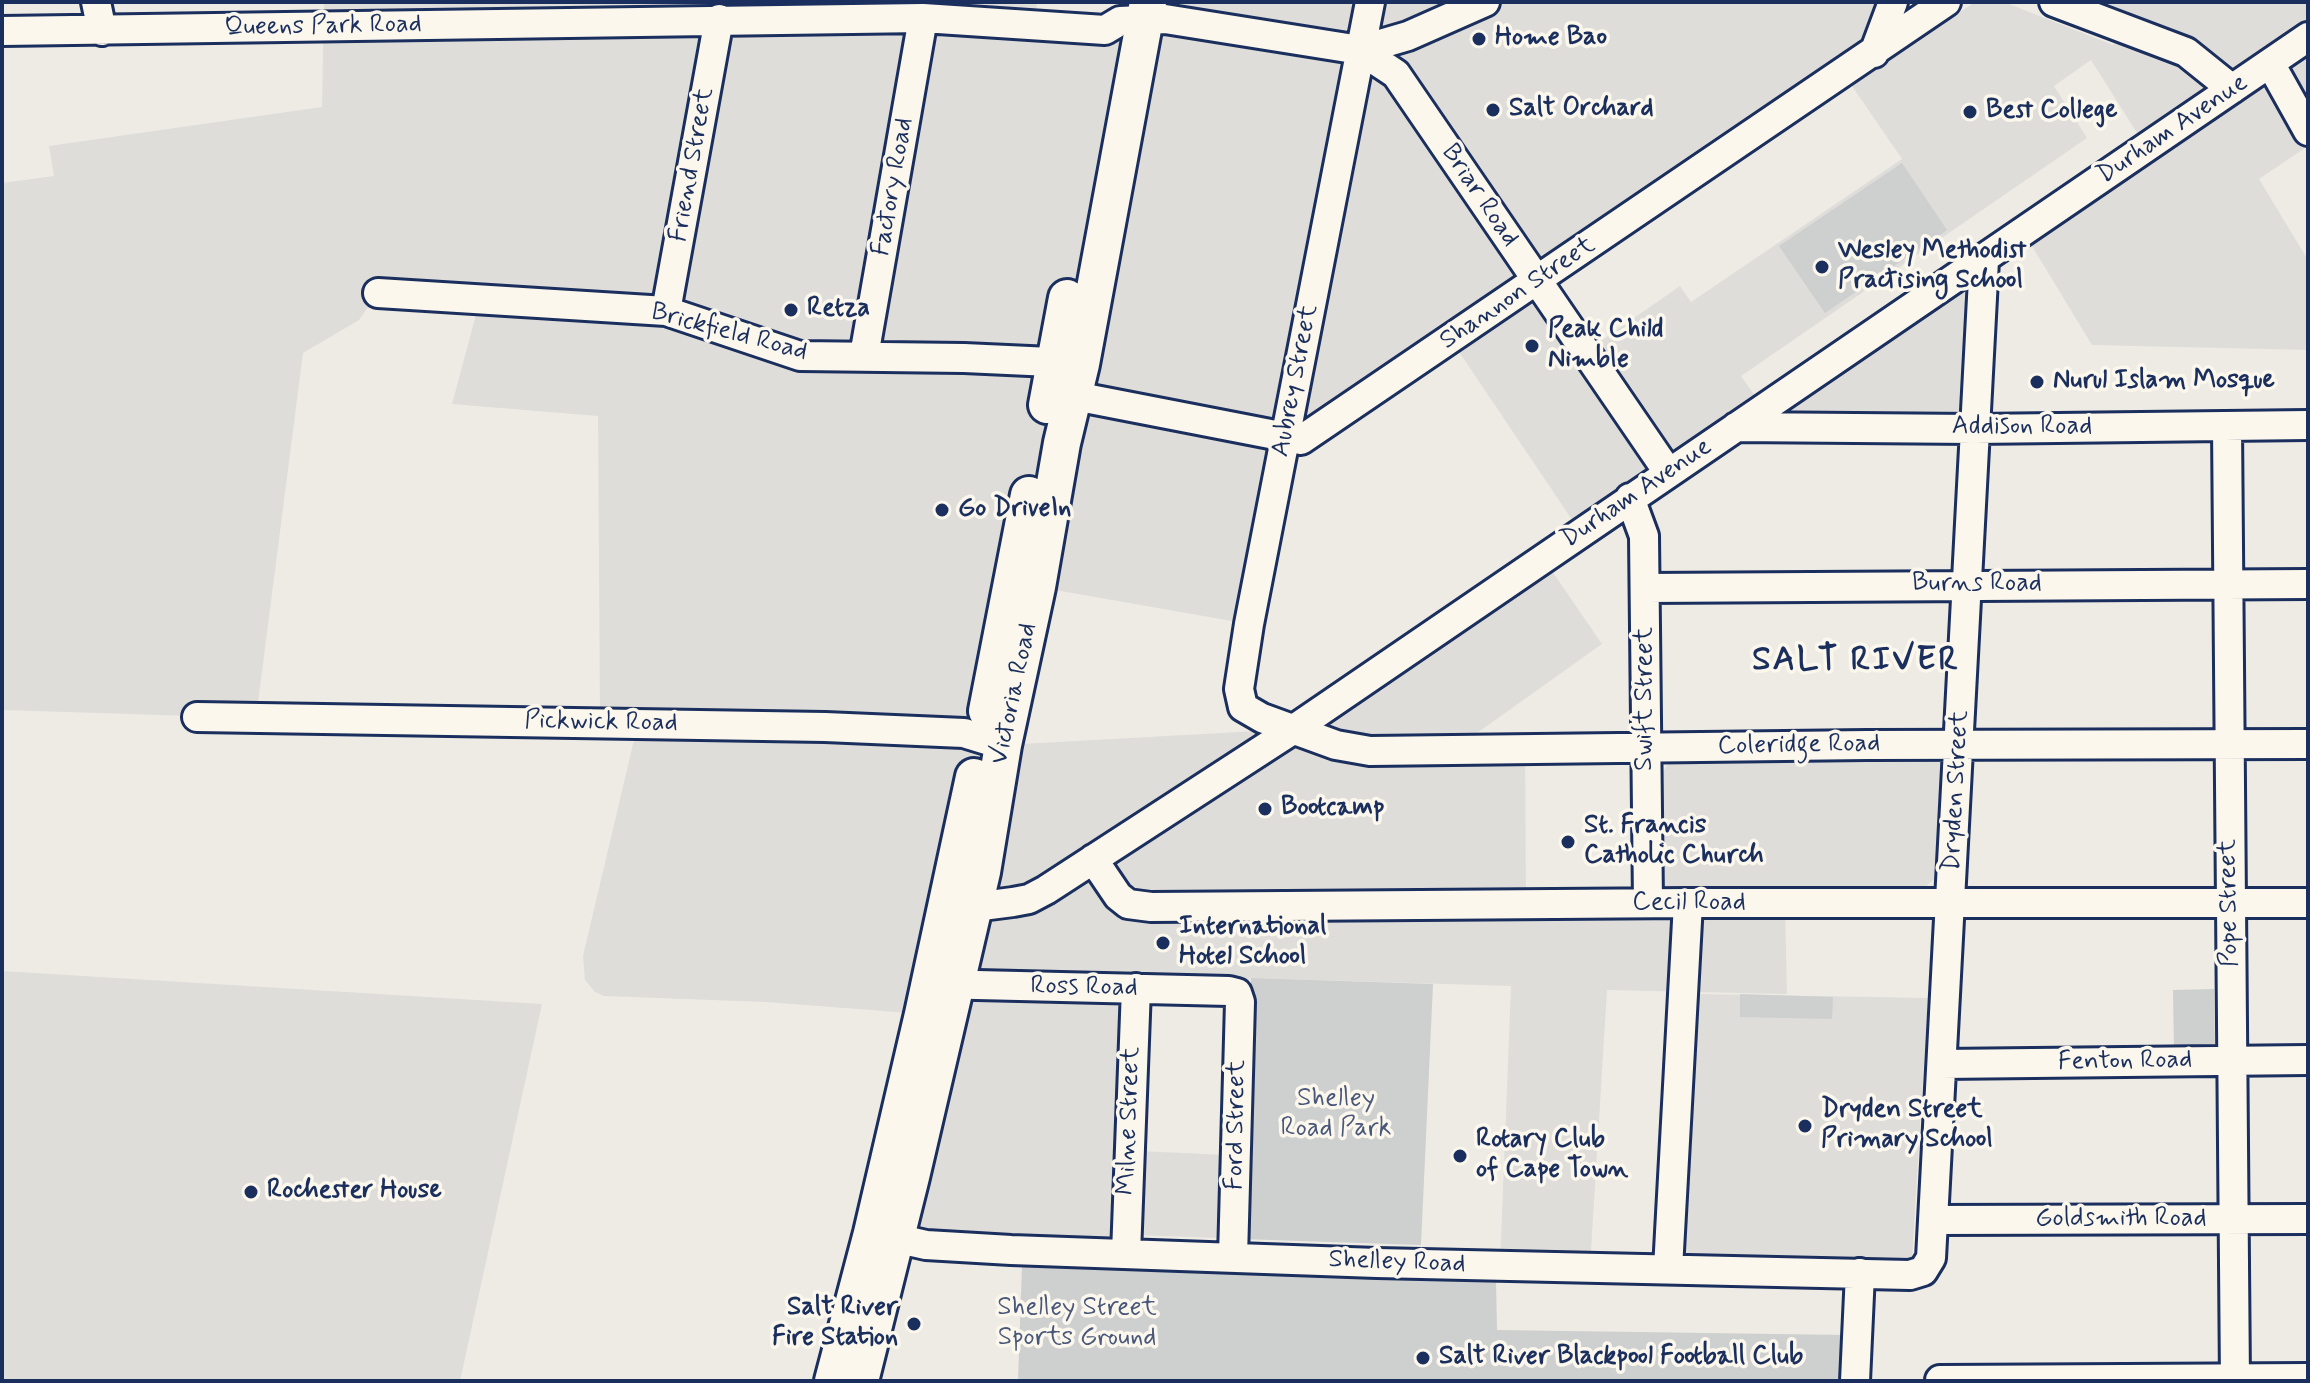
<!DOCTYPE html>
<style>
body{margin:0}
#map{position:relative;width:2310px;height:1383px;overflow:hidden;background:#eeebe4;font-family:Mynerve,sans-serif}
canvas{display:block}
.frame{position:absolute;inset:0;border:4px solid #1b2f5e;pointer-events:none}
</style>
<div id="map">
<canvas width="2310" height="1383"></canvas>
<div class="frame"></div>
</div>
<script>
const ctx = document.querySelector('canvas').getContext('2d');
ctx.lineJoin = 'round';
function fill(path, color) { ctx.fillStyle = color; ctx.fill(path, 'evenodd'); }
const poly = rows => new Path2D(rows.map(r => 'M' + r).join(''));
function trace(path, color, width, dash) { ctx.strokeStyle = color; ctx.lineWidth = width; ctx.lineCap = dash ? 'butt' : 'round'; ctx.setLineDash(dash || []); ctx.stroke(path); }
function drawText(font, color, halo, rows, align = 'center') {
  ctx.font = font + ' Mynerve,sans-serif'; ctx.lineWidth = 7; ctx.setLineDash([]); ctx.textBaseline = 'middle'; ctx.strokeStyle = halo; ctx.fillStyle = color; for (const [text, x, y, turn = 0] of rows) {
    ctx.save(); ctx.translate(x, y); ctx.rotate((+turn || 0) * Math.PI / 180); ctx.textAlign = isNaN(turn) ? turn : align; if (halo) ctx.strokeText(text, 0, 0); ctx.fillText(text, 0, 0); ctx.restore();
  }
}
fill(poly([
 [324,2,1037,2,1035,25,1105,30,1148,2,1893,2,1874,53,1538,281,1585,352,1680,286,1691,302,1902,159,1852,86,1975,2,2004,2,2113,45,2129,30,2054,2,2308,2,2308,146,2259,179,2308,260,2308,350,2092,345,2024,233,2146,147,2091,60,2054,86,2087,138,1741,376,1763,407,1984,260,1974,429,1736,427,1581,533,1451,340,1296,440,1249,624,1038,587,1003,745,1294,729,1543,558,1602,644,1456,748,1525,749,1526,904,1785,904,1787,994,1607,990,1590,1267,1500,1265,1511,986,1251,978,1237,993,1136,988,1126,1254,896,1238,923,1014,766,1002,604,996,595,992,585,980,583,956,638,723,600,722,598,416,452,404,480,300,378,293,359,320,303,353,256,718,2,710,2,183,54,176,49,146,322,107],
 [1944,757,1936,877,1921,891,1669,892,1661,887,1661,774,1671,760],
 [2,971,542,1004,460,1381,2,1381],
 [1697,994,1928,998,1912,1259,1683,1254],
 [1139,1151,1226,1155,1222,1236,1218,1238,1135,1235]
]), '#deddda');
fill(poly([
 [1902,163,1947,230,1825,313,1779,246],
 [1251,978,1433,984,1421,1245,1241,1239],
 [2214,989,2215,1048,2174,1049,2173,990],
 [1740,994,1833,997,1832,1019,1740,1017],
 [1022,1266,1496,1281,1497,1330,1845,1335,1843,1381,1018,1381]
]), '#cecfcf');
const minor = poly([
 [96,2,102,31],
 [1370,2,1249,624,1239,689,1243,707,1262,718,1336,745,1370,751,1867,745,2308,744],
 [2054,2,2186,52,2232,89],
 [2,31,923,18,1105,30,1120,21,1165,19,1360,50,1396,74,1668,472],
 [1360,50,1408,36,1485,2],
 [1874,53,1893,2],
 [2270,63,2308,131],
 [378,293,666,311,800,356,964,358,1073,363],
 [666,311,719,19],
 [864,356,923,18],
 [1054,392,1301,440,1946,2],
 [2227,426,2235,1381],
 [1736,427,1974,429,2308,425],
 [1630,498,1644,536,1648,903],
 [1646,588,2308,584],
 [197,717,825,727,964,733,1003,745],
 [1093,859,1118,896,1128,904,1151,907,1688,903,2308,903],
 [957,905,974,907,1013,902,1029,899,1046,890,1294,729,2308,37],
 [935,984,1229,991,1237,993,1240,1002,1233,1257],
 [1942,1064,2308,1060],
 [1933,1220,2308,1219],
 [877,1234,926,1245,1011,1250,1377,1263,1910,1275,1923,1271,1931,1258,1984,260],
 [1126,1254,1136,988],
 [1668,1269,1688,903],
 [1940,1380,2308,1378],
 [1855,1381,1860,1273]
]);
const major = poly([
 [1047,405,1067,298],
 [987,711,1029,495],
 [833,1381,872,1233,923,1014,974,777],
 [860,1381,911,1177,982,872,1003,745,1037,587,1062,443,1081,364,1148,2]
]);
trace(minor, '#1b2f5e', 34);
trace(major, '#1b2f5e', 42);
trace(minor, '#fbf7ec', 28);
trace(major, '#fbf7ec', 36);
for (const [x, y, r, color] of [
 [1479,39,8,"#1b2f5e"],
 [1493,110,8,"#1b2f5e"],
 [1970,112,8,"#1b2f5e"],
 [1822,267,8,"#1b2f5e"],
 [791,310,8,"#1b2f5e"],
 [1532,346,8,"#1b2f5e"],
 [2037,382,8,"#1b2f5e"],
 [942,510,8,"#1b2f5e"],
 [1265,809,8,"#1b2f5e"],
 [1568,842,8,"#1b2f5e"],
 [1163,943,8,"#1b2f5e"],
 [1805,1126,8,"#1b2f5e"],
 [1460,1156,8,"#1b2f5e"],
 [251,1192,8,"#1b2f5e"],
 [914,1324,8,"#1b2f5e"],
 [1423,1358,8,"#1b2f5e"]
]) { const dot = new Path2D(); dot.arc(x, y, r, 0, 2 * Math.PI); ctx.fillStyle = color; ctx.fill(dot); trace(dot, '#fbf7ec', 3); }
drawText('26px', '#1b2f5e', '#fbf7ec', [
 ["Queens Park Road",323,27,-1],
 ["Durham Avenue",2173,130,-34],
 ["Friend Street",693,165,-80],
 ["Factory Road",894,187,-80],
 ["Briar Road",1479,196,56],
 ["Shannon Street",1518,294,-34],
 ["Brickfield Road",729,333,15],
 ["Aubrey Street",1296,381,-79],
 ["Addison Road",2022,428],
 ["Durham Avenue",1637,494,-34],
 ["Burns Road",1977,585],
 ["Victoria Road",1015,694,-78],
 ["Swift Street",1646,699,-90],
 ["Pickwick Road",601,723,1],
 ["Coleridge Road",1799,746,-1],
 ["Dryden Street",1957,791,-87],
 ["Pope Street",2230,903,-91],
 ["Cecil Road",1689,904],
 ["Ross Road",1084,988,1],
 ["Fenton Road",2125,1062,-1],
 ["Milne Street",1130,1121,-88],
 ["Ford Street",1237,1125,-89],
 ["Goldsmith Road",2121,1220],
 ["Shelley Road",1397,1263,2]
]);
drawText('bold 26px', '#1b2f5e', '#fbf7ec', [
 ["Home Bao",1495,39],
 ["Salt Orchard",1509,110],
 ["Best College",1986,112],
 ["Wesley Methodist",1838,252],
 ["Practising School",1838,282],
 ["Retza",807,310],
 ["Peak Child",1548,331],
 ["Nimble",1548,361],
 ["Nurul Islam Mosque",2053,382],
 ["Go DriveIn",958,510],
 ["Bootcamp",1281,809],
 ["St. Francis",1584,827],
 ["Catholic Church",1584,857],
 ["International",1179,928],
 ["Hotel School",1179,958],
 ["Dryden Street",1821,1111],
 ["Primary School",1821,1141],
 ["Rotary Club",1476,1141],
 ["of Cape Town",1476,1171],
 ["Rochester House",267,1192],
 ["Salt River",898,1309,"right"],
 ["Fire Station",898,1339,"right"],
 ["Salt River Blackpool Football Club",1439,1358]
], 'left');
drawText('26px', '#48577a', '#fbf7ec', [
 ["Shelley",1336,1100],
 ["Road Park",1336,1130],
 ["Shelley Street",1077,1309],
 ["Sports Ground",1077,1339]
]);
ctx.letterSpacing = '2px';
drawText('bold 34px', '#1b2f5e', '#fbf7ec', [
 ["SALT RIVER",1856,662]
]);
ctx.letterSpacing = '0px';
</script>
